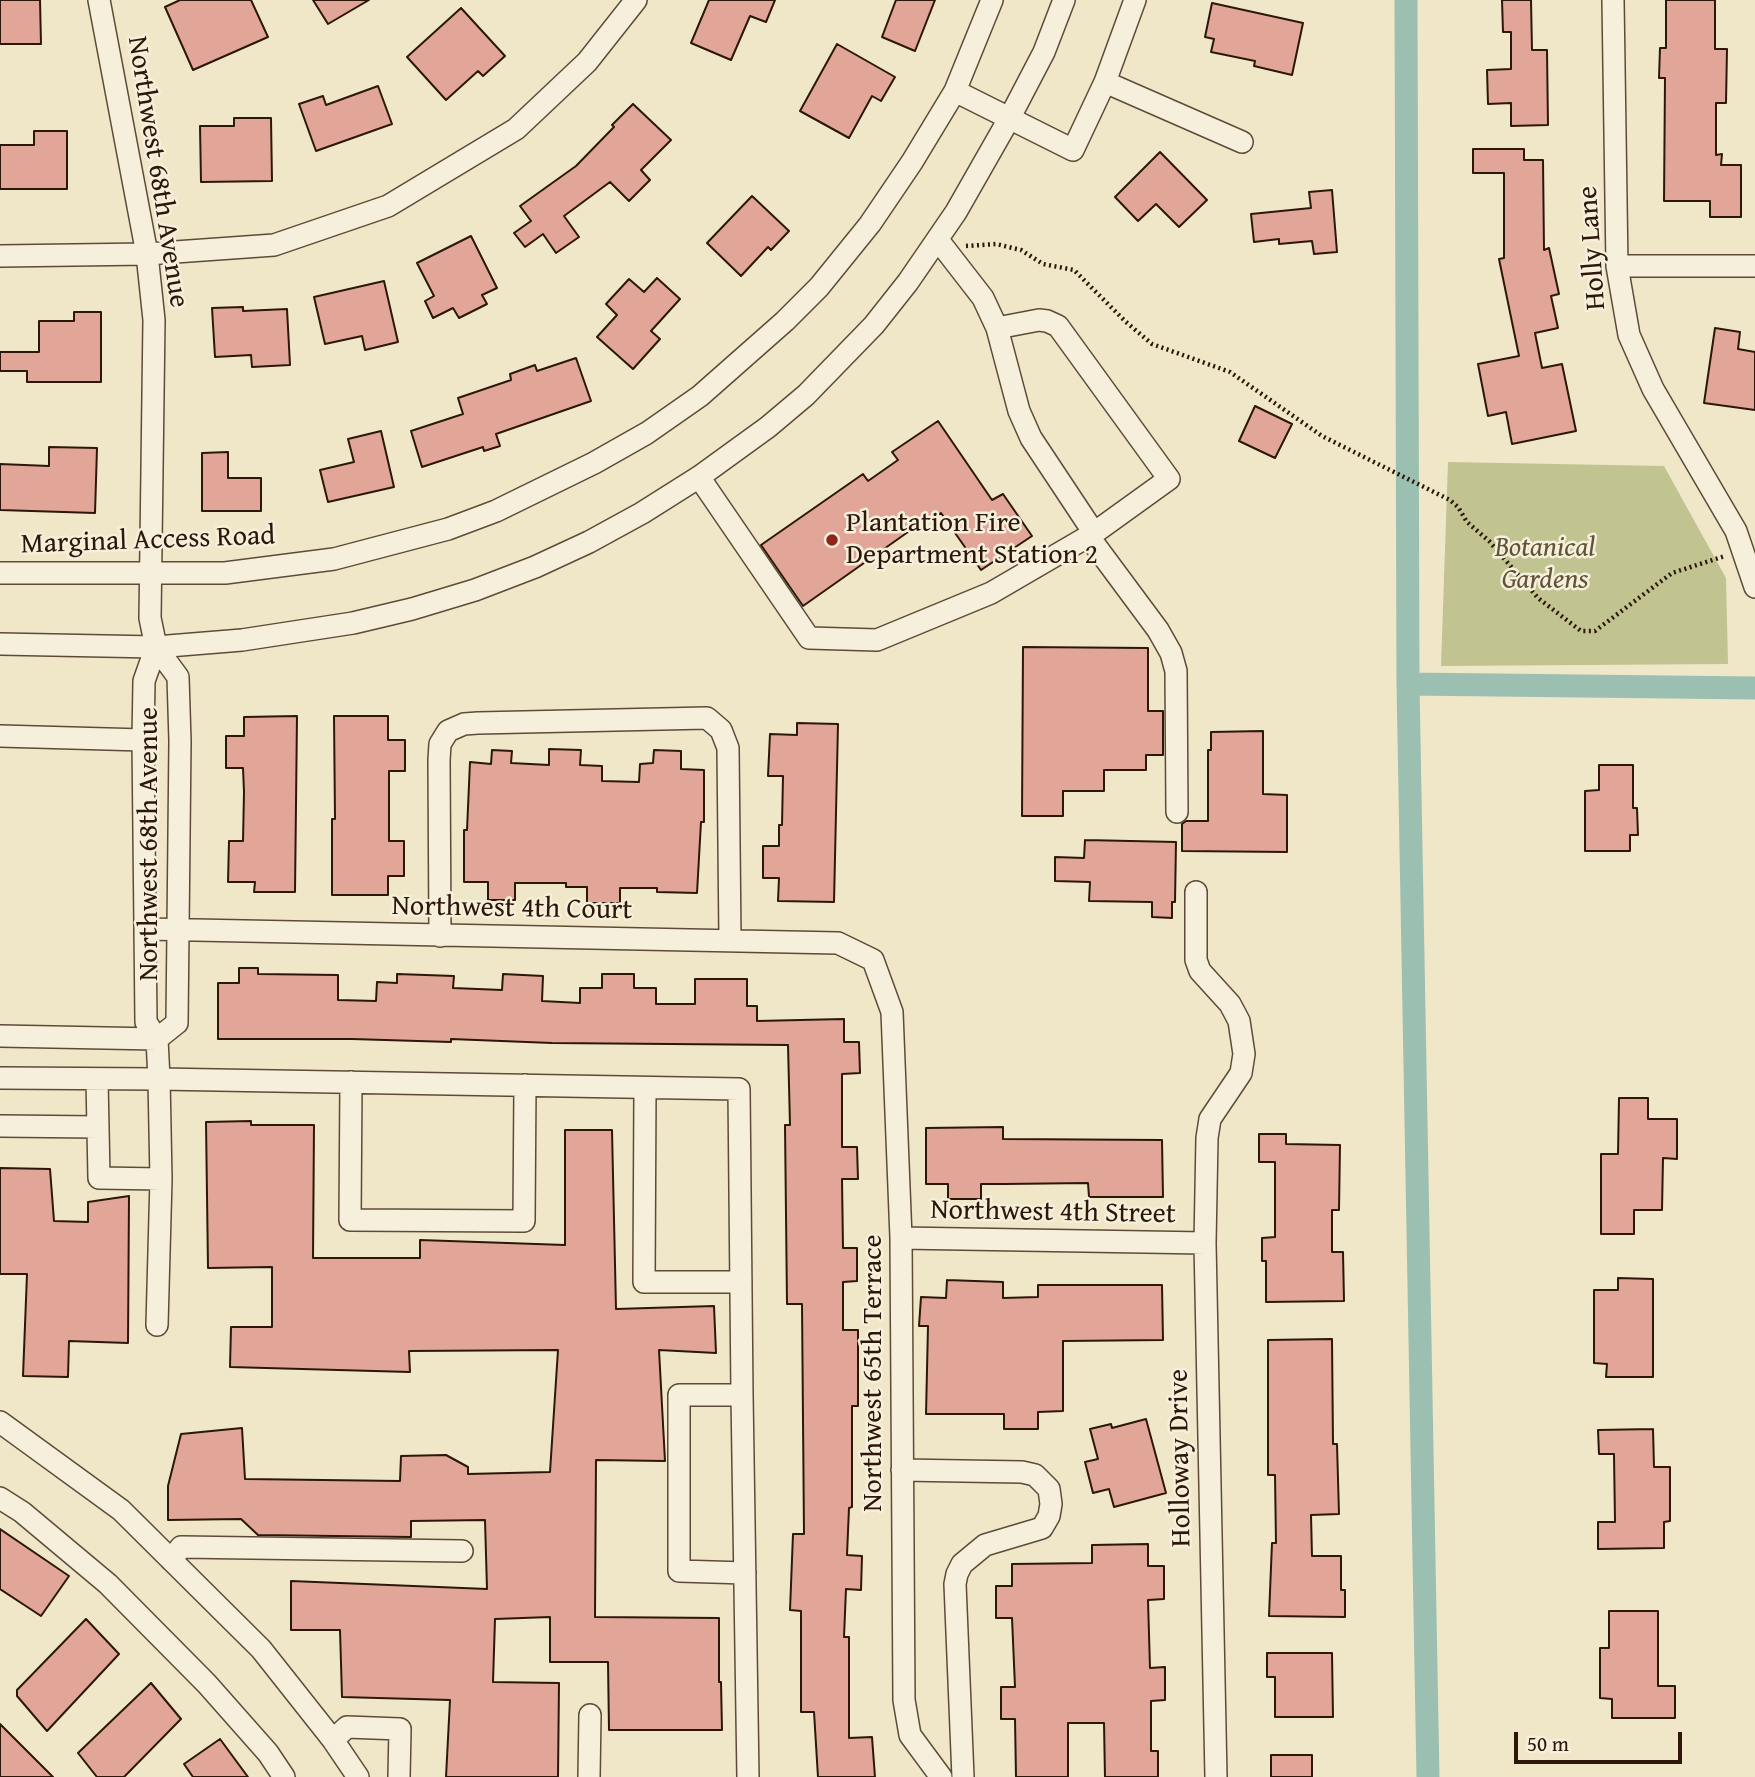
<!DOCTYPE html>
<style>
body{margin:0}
#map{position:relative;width:1755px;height:1777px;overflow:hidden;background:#f0e7c8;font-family:"Gentium Book Plus",serif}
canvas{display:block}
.scale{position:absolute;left:1514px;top:1732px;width:168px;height:32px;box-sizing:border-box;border:4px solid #2c1708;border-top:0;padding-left:9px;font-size:21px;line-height:24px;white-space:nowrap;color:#2c1708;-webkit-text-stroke:5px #f5efdb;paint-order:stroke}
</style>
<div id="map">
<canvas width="1755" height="1777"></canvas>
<div class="scale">50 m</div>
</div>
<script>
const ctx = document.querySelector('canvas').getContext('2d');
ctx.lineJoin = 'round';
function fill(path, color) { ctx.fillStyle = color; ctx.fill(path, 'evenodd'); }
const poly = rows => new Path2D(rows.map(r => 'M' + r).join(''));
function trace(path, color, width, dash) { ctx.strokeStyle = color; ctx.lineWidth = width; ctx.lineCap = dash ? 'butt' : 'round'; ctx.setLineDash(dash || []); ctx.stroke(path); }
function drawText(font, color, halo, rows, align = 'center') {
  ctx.font = font + ' "Gentium Book Plus",serif'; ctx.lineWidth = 5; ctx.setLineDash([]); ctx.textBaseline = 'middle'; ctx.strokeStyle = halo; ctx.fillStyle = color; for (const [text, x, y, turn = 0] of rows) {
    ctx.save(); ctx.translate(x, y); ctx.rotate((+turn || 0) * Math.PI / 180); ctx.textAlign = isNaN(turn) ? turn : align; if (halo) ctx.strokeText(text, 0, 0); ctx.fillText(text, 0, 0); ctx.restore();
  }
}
fill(poly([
 [1448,462,1664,466,1726,578,1728,664,1441,666]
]), '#c1c390');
trace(poly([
 [1406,0,1408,684,1428,1777],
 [1408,684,1755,688]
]), '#9bc0b1', 23);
const building = poly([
 [0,0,40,0,41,44,0,44,0,0],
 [180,0,251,0,268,37,193,70,165,7,180,0],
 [313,0,369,0,328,24,313,0],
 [709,0,775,0,766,22,750,16,731,60,691,43,709,0],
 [896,0,935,0,915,51,882,37,896,0],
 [1502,0,1531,0,1532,50,1547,50,1548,125,1511,126,1511,103,1488,104,1487,70,1511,69,1511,32,1503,32,1502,0],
 [1666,0,1715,0,1715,49,1727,49,1726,103,1716,103,1716,155,1722,154,1721,165,1741,165,1741,217,1710,217,1710,201,1664,201,1665,78,1659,78,1660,48,1666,48,1666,0],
 [1212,3,1303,23,1292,75,1254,66,1255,61,1211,52,1214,39,1205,37,1212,3],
 [461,8,505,56,483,76,478,71,446,100,407,57,461,8],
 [837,44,895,77,881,101,872,96,849,138,800,111,837,44],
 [378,86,392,124,316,151,299,104,323,96,326,105,378,86],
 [633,104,671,140,641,170,650,180,629,201,610,182,564,216,579,237,556,253,543,234,525,247,514,233,531,221,520,206,576,166,614,127,612,125,633,104],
 [234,118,271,118,272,181,201,182,200,126,234,126,234,118],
 [34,131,67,131,67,189,0,189,0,145,34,145,34,131],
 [1473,149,1524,149,1524,160,1543,160,1544,250,1549,248,1559,294,1551,296,1558,328,1535,333,1542,368,1562,364,1576,431,1512,444,1506,412,1488,416,1478,364,1519,356,1499,259,1504,258,1504,173,1473,173,1473,149],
 [1160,152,1207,200,1179,227,1156,204,1138,221,1115,197,1160,152],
 [1332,190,1337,252,1314,254,1312,241,1279,244,1279,239,1254,242,1251,214,1311,208,1309,192,1332,190],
 [752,196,789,231,771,250,768,247,741,276,707,243,752,196],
 [471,236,497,288,482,295,487,304,459,318,453,308,433,318,425,301,434,296,417,263,471,236],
 [657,278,680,299,651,331,660,339,633,369,597,337,617,315,606,304,629,279,644,292,657,278],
 [384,281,398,342,365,350,362,336,325,344,314,297,384,281],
 [243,307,243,311,287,309,290,365,252,367,251,355,215,357,212,308,243,307],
 [74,312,101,312,101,382,27,382,27,371,0,371,0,352,39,352,39,321,74,321,74,312],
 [1715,328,1740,332,1738,349,1755,352,1755,410,1704,403,1715,328],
 [576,358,591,401,496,434,500,446,484,451,483,447,422,467,411,431,463,414,458,398,511,380,510,374,535,365,537,371,576,358],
 [1255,406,1292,424,1275,458,1239,441,1255,406],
 [938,421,992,500,1003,494,1032,536,981,570,941,513,908,532,803,606,761,545,863,474,868,481,898,460,892,452,938,421],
 [381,431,394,487,328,502,320,470,354,462,348,439,381,431],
 [49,447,97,448,95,513,0,510,0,464,49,466,49,447],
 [228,452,228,478,261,478,261,511,202,511,202,453,228,452],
 [1023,647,1148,648,1148,711,1163,711,1163,755,1146,755,1146,770,1104,770,1104,791,1063,791,1063,816,1022,816,1023,647],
 [297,716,295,892,254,892,255,882,228,882,229,841,243,841,244,792,243,768,226,768,226,736,244,736,244,717,297,716],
 [334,716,388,716,388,740,405,740,405,771,389,771,389,841,404,841,404,876,388,876,388,895,332,895,332,819,335,819,334,716],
 [797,723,838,724,834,902,778,901,779,878,763,878,763,846,779,846,779,825,782,825,783,776,768,776,770,734,797,735,797,723],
 [1263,731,1263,794,1287,795,1287,852,1182,851,1182,824,1186,821,1208,821,1208,750,1211,750,1211,732,1263,731],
 [549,749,581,750,580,765,602,766,602,781,639,782,640,764,653,763,654,750,681,751,681,769,704,770,704,822,701,822,697,893,657,892,657,888,620,888,620,903,587,903,587,887,566,887,566,883,515,883,515,900,488,900,488,882,464,882,464,830,467,830,470,762,491,764,492,750,512,751,511,763,549,765,549,749],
 [1599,765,1633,765,1633,808,1637,808,1638,835,1630,835,1630,851,1585,851,1585,791,1599,790,1599,765],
 [1085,840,1176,842,1175,902,1172,902,1172,918,1152,917,1152,902,1089,901,1090,882,1055,881,1055,857,1084,858,1085,840],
 [239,968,258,968,258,974,338,975,338,1000,376,1001,377,982,397,983,397,974,454,976,453,988,502,990,503,974,543,976,542,1001,580,1003,580,988,602,988,602,974,634,974,634,988,656,988,656,1004,695,1004,695,979,747,979,747,1006,757,1006,757,1021,844,1019,844,1042,859,1042,860,1073,842,1074,842,1147,857,1147,858,1179,842,1179,843,1248,857,1248,857,1281,843,1282,843,1330,858,1330,858,1406,852,1406,852,1507,849,1508,847,1555,862,1556,861,1590,846,1589,844,1637,849,1637,849,1738,872,1737,875,1777,818,1777,814,1712,801,1712,801,1611,790,1610,793,1534,804,1534,802,1304,787,1304,785,1125,790,1125,788,1045,552,1043,451,1039,451,1042,352,1039,218,1039,218,983,239,983,239,968],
 [1619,1098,1648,1098,1648,1119,1677,1119,1677,1159,1663,1158,1662,1210,1634,1210,1634,1234,1601,1234,1601,1154,1618,1154,1619,1098],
 [251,1121,251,1125,314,1125,313,1258,420,1258,420,1240,565,1245,565,1130,612,1130,616,1309,714,1306,716,1353,659,1350,665,1461,596,1460,595,1617,719,1618,719,1682,721,1682,722,1730,609,1730,608,1662,550,1662,550,1617,495,1619,493,1682,559,1683,558,1777,446,1777,450,1700,342,1697,340,1630,291,1630,291,1581,487,1589,485,1520,411,1521,411,1537,258,1535,241,1519,168,1520,168,1486,181,1434,242,1428,245,1479,400,1481,401,1456,446,1455,468,1467,468,1474,550,1472,558,1350,409,1351,410,1372,230,1367,231,1327,272,1327,272,1267,208,1268,206,1122,251,1121],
 [1003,1127,1003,1139,1162,1140,1163,1197,1089,1197,1088,1183,1004,1184,981,1184,981,1199,948,1199,948,1184,926,1184,926,1128,1003,1127],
 [1259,1134,1286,1134,1286,1144,1340,1145,1339,1210,1332,1210,1332,1252,1343,1252,1344,1301,1266,1302,1266,1261,1262,1261,1262,1238,1275,1237,1275,1162,1259,1162,1259,1134],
 [0,1168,50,1169,54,1221,88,1222,88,1202,129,1196,128,1343,69,1341,68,1377,23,1376,27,1274,0,1274,0,1168],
 [1618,1278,1653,1279,1653,1377,1606,1377,1607,1364,1594,1363,1594,1290,1618,1290,1618,1278],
 [947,1280,1003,1282,1003,1298,1038,1297,1038,1285,1162,1285,1163,1340,1063,1341,1063,1411,1038,1412,1038,1429,1004,1429,1004,1414,926,1414,928,1326,919,1326,921,1297,946,1298,947,1280],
 [1332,1339,1333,1444,1337,1444,1339,1514,1311,1515,1312,1556,1341,1556,1341,1590,1345,1590,1345,1617,1269,1616,1272,1543,1276,1543,1275,1475,1268,1475,1268,1340,1332,1339],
 [1146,1419,1166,1493,1114,1507,1109,1489,1093,1493,1085,1462,1098,1459,1090,1429,1111,1424,1112,1428,1146,1419],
 [1653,1429,1654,1467,1670,1467,1670,1521,1664,1522,1664,1548,1598,1549,1598,1522,1615,1522,1614,1454,1599,1454,1598,1430,1653,1429],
 [0,1529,69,1576,41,1616,0,1589,0,1529],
 [1148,1544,1148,1566,1164,1566,1164,1599,1148,1600,1150,1668,1165,1667,1165,1700,1151,1701,1151,1751,1158,1751,1158,1777,1105,1777,1104,1723,1068,1723,1068,1777,1016,1777,1015,1719,1001,1719,1001,1687,1015,1687,1012,1618,996,1618,996,1586,1012,1586,1012,1564,1092,1563,1092,1545,1148,1544],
 [1609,1611,1658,1611,1658,1686,1675,1686,1675,1718,1612,1718,1612,1699,1600,1698,1600,1648,1609,1648,1609,1611],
 [86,1619,119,1654,47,1731,17,1696,17,1690,86,1619],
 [1267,1653,1332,1653,1333,1717,1275,1717,1275,1677,1267,1677,1267,1653],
 [151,1683,181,1719,124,1777,97,1777,78,1753,151,1683],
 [0,1724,53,1777,0,1777,0,1724],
 [220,1739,248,1777,193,1777,184,1764,220,1739],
 [1271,1755,1312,1755,1312,1777,1271,1777,1271,1755]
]);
fill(building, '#e1a698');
trace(building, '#2c1708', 2);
const minor = poly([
 [99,0,147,254,154,320,150,618,156,647,178,677,180,741,177,1023,157,1039],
 [1613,0,1617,266,1629,335,1653,389,1736,531,1755,587],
 [1105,82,1242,142],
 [955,91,1073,150,1105,82,1135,0],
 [938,240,983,298,997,328,1019,411,1031,438,1094,533,1169,479,1058,326,1047,321,1039,320,997,328],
 [0,256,147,254,274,245,388,206,516,129,587,62,636,0],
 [1617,266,1755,266],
 [699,477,809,638,877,640,991,593,1094,533],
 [1089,537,1158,630,1171,653,1176,671,1177,812],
 [0,573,225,573,334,559,448,529,496,511,594,463,647,433,700,396,785,321,819,287,870,224,912,162,955,91,992,0],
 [0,644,156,647,242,640,353,623,412,609,475,590,535,567,589,542,642,513,699,477,768,427,806,395,874,325,908,282,956,212,1009,119,1044,52,1064,0],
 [156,647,144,681,143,740,146,1022,157,1039,159,1079,161,1179,157,1325],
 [0,736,143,740],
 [1196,892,1196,960,1200,971,1230,1004,1239,1021,1244,1054,1241,1073,1210,1119,1207,1138,1205,1243,1216,1777],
 [146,929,838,943,873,960,892,1012,901,1238,904,1700,910,1735,941,1777],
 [440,936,439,760,440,744,448,731,464,724,478,723,707,718,721,730,728,748,730,940],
 [0,1036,157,1039],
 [0,1078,159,1079,739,1089,742,1395],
 [97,1079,99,1178,161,1179],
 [351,1082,350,1220,524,1221,525,1085],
 [645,1088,644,1282,741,1282],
 [0,1126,98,1127],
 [901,1238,1205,1243],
 [0,1422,121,1510,261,1649,333,1740,358,1777],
 [902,1470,1022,1472,1035,1475,1049,1489,1051,1504,1049,1516,1042,1528,985,1545,962,1564,957,1574,955,1584,963,1777],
 [0,1498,22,1512,108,1584,207,1684,268,1753,284,1777],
 [171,1560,181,1547,462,1551],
 [745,1573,679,1571,679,1395,742,1395,748,1777],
 [333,1740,347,1727,400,1729,399,1777],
 [589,1777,590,1715]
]);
trace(minor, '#5d4b38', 24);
trace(poly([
 [966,246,996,244,1021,250,1043,264,1074,270,1126,322,1152,344,1230,372,1322,436,1450,500,1458,507,1467,522,1489,541,1538,598,1581,631,1595,631,1672,573,1725,556]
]), '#2c1708', 4.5, [2, 3.5]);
trace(minor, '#f5efdb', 21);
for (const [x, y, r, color] of [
 [832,540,7,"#8f2418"]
]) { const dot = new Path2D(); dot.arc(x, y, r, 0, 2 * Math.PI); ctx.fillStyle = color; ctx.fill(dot); trace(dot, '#f5efdb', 2.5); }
drawText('28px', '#2c1708', '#f5efdb', [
 ["Northwest 68th Avenue",157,172,81],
 ["Holly Lane",1593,248,-94],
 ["Marginal Access Road",148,541,-2],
 ["Northwest 68th Avenue",150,844,-90],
 ["Northwest 4th Court",512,909,1],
 ["Northwest 4th Street",1053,1213,1],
 ["Northwest 65th Terrace",874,1373,-90],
 ["Holloway Drive",1181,1458,-91]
]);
drawText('28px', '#2c1708', '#f5efdb', [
 ["Plantation Fire",846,524],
 ["Department Station 2",846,556]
], 'left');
drawText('italic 28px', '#605338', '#f5efdb', [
 ["Botanical",1545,549],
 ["Gardens",1545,581]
]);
</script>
